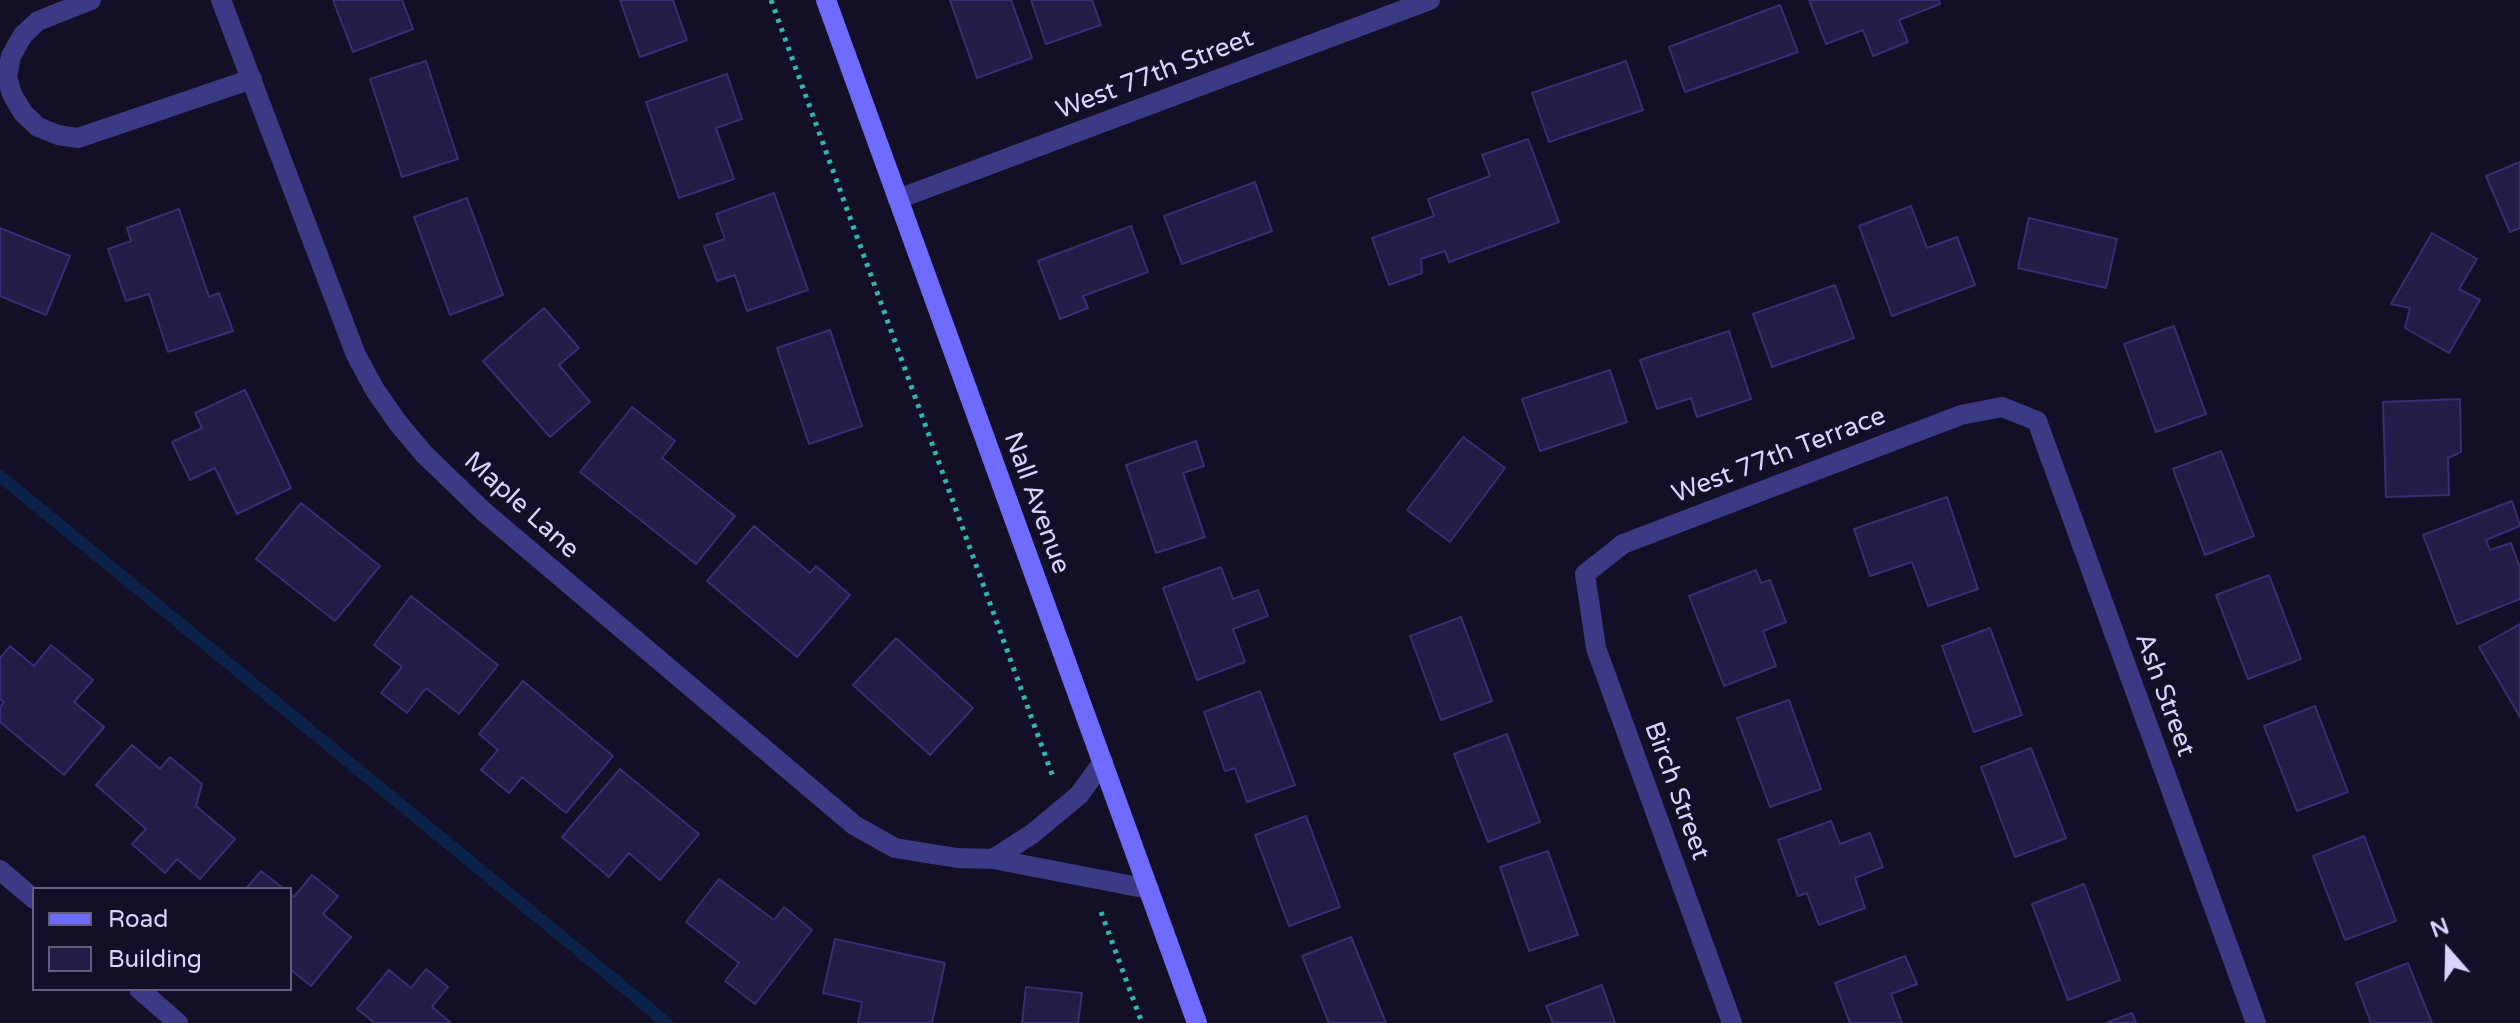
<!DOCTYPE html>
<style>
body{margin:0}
#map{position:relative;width:2520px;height:1023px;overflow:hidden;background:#130f26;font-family:"Varela Round",sans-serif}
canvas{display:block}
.legend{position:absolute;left:32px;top:887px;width:260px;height:104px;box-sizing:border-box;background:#130f26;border:2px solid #625e7d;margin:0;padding:10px 14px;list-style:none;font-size:24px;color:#d9d4ff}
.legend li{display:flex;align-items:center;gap:16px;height:40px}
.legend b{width:40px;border:2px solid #625e7d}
.north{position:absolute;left:2408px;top:911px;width:80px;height:80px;-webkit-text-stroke:6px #130f26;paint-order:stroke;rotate:340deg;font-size:22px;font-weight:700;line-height:32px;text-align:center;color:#d9d4ff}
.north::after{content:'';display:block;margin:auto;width:28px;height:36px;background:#d9d4ff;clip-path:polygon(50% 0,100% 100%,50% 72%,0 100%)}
</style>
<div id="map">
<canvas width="2520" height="1023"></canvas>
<ul class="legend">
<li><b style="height:10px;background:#6f6bff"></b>Road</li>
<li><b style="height:22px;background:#241b47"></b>Building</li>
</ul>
<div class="north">N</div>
</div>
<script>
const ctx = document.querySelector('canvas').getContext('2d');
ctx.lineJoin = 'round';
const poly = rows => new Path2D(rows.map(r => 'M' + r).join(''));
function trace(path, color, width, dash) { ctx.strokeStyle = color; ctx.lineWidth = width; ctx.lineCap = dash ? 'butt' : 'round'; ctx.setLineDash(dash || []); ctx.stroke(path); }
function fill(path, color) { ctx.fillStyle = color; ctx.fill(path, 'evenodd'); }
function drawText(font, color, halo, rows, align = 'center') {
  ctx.font = font + ' "Varela Round",sans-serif'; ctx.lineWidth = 7; ctx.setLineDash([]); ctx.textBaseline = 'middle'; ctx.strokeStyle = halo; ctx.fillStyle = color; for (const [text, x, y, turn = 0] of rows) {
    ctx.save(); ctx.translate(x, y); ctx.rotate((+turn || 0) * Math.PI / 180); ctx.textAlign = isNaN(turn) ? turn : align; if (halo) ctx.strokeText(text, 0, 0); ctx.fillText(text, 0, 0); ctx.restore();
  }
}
trace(poly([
 [0,476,667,1023]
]), '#0c2248', 12);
const building = poly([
 [333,0,402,0,413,29,353,52,333,0],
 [620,0,673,0,687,40,640,57,620,0],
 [950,0,1011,0,1032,58,977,78,950,0],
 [1031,0,1092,0,1101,25,1046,44,1031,0],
 [1809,0,1939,0,1940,4,1899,20,1908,42,1873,56,1863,30,1826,44,1809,0],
 [1780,5,1798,52,1685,92,1669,47,1780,5],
 [426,61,458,159,402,177,370,79,426,61],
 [1626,61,1643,110,1549,142,1532,93,1626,61],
 [727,74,742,119,716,128,734,179,679,198,646,102,727,74],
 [1528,139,1559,222,1449,262,1445,251,1421,259,1422,273,1389,285,1372,238,1434,216,1428,199,1490,176,1482,155,1528,139],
 [2520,162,2520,228,2510,232,2486,176,2520,162],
 [1255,182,1272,231,1182,264,1164,216,1255,182],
 [774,193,808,290,747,311,735,275,717,281,704,246,725,239,716,214,774,193],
 [467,198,503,295,450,315,414,217,467,198],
 [1911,206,1927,248,1957,237,1975,285,1892,316,1859,226,1911,206],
 [179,209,209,297,219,293,233,331,168,352,149,294,126,301,108,249,131,241,127,228,179,209],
 [2029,218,2117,239,2106,288,2018,268,2029,218],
 [1131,226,1148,272,1083,296,1088,308,1060,319,1038,261,1131,226],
 [0,228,70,256,46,315,0,296,0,228],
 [2432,233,2477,259,2459,289,2480,300,2449,353,2405,328,2410,308,2391,304,2432,233],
 [1835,285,1854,338,1772,367,1753,314,1835,285],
 [544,308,579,348,559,365,590,402,550,437,483,361,544,308],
 [2174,326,2206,414,2156,432,2124,344,2174,326],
 [830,330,862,426,809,444,777,348,830,330],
 [1729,331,1751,399,1697,417,1691,398,1657,409,1640,360,1729,331],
 [1610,370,1627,422,1540,451,1522,399,1610,370],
 [245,390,291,488,237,514,215,468,190,480,172,442,202,428,195,413,245,390],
 [2460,399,2461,452,2448,458,2449,495,2386,497,2383,402,2460,399],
 [632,407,675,441,662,458,735,516,696,564,580,472,632,407],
 [1463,437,1505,468,1450,542,1407,510,1463,437],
 [1196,441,1204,466,1183,473,1205,537,1156,553,1126,465,1196,441],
 [2221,451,2254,536,2205,555,2173,469,2221,451],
 [1947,497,1978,589,1928,606,1912,562,1870,576,1854,529,1947,497],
 [2512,501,2520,526,2486,540,2490,550,2511,543,2520,568,2520,599,2457,624,2423,535,2512,501],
 [301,503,380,566,335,621,256,559,301,503],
 [754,526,810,573,816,566,850,595,797,657,707,581,754,526],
 [1221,567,1233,599,1258,590,1268,616,1233,629,1245,662,1197,680,1163,588,1221,567],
 [1756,570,1761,583,1770,580,1786,622,1763,631,1776,666,1724,686,1689,596,1756,570],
 [2269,575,2301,659,2248,679,2216,595,2269,575],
 [411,596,498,665,459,714,426,688,407,713,381,693,402,667,374,645,411,596],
 [1461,617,1492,701,1441,720,1410,636,1461,617],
 [2520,624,2520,717,2479,647,2520,624],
 [1990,628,2022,715,1974,732,1942,646,1990,628],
 [896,638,973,708,930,755,853,685,896,638],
 [51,645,93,680,74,702,104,727,64,775,0,722,0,707,4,702,0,699,0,658,10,646,34,666,51,645],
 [523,681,613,756,566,813,522,777,509,793,481,770,498,750,479,734,523,681],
 [1260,691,1295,785,1247,802,1235,768,1225,771,1204,712,1260,691],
 [1789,700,1821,789,1770,807,1737,718,1789,700],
 [2315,706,2348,792,2297,811,2264,726,2315,706],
 [1507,734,1540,822,1488,842,1454,754,1507,734],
 [132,745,160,769,170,757,202,784,196,806,235,839,200,879,177,859,165,873,132,844,146,829,96,785,132,745],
 [2031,748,2066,838,2015,857,1981,767,2031,748],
 [620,769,699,834,660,880,629,853,609,877,562,837,620,769],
 [1306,816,1340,907,1289,926,1255,835,1306,816],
 [1831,821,1840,844,1870,833,1883,867,1855,878,1865,908,1819,925,1807,893,1798,896,1778,840,1831,821],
 [2364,836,2396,921,2345,940,2313,856,2364,836],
 [1548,851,1578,935,1529,951,1500,867,1548,851],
 [261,871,284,889,246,889,261,871],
 [312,875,338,896,323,914,351,937,311,986,290,969,290,894,294,897,312,875],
 [719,879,774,920,784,907,812,930,755,1004,725,981,739,963,686,922,719,879],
 [2084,884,2120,980,2068,1000,2032,904,2084,884],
 [1351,937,1386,1023,1329,1023,1302,956,1351,937],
 [835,939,945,963,932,1023,858,1023,862,1002,823,993,835,939],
 [1905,956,1917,984,1891,994,1902,1023,1850,1023,1835,983,1905,956],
 [2408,963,2432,1023,2371,1023,2356,983,2408,963],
 [426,969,448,987,432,1007,451,1023,375,1023,357,1009,389,970,411,988,426,969],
 [1602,985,1615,1023,1553,1023,1546,1006,1602,985],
 [1026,987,1082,993,1078,1023,1022,1023,1026,987],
 [2132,1013,2136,1023,2106,1023,2132,1013]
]);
fill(building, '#241b47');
trace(building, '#3b2d73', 2);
trace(poly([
 [771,0,1053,777],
 [1101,912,1142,1023]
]), '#2fb8b0', 5, [4, 6]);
trace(poly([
 [91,0,38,21,23,35,11,56,7,77,12,94,23,113,38,127,58,135,78,138,252,79],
 [221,0,356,355,375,390,398,423,424,454,483,511,854,825,895,848,957,858,993,859,1149,889],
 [898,199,1430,0],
 [993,859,1032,834,1079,795,1103,762],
 [0,870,34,899],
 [139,989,178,1023],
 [1732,1023,1596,648,1585,574,1623,544,1961,415,2002,407,2037,421,2256,1023]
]), '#3d3a85', 20);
trace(poly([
 [826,0,1197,1023]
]), '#6f6bff', 20);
drawText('26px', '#d9d4ff', '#130f26', [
 ["West 77th Street",1155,75,-21],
 ["West 77th Terrace",1779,456,-21],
 ["Nall Avenue",1036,503,70],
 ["Maple Lane",521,506,42],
 ["Ash Street",2164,695,70],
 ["Birch Street",1676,791,70]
]);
</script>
